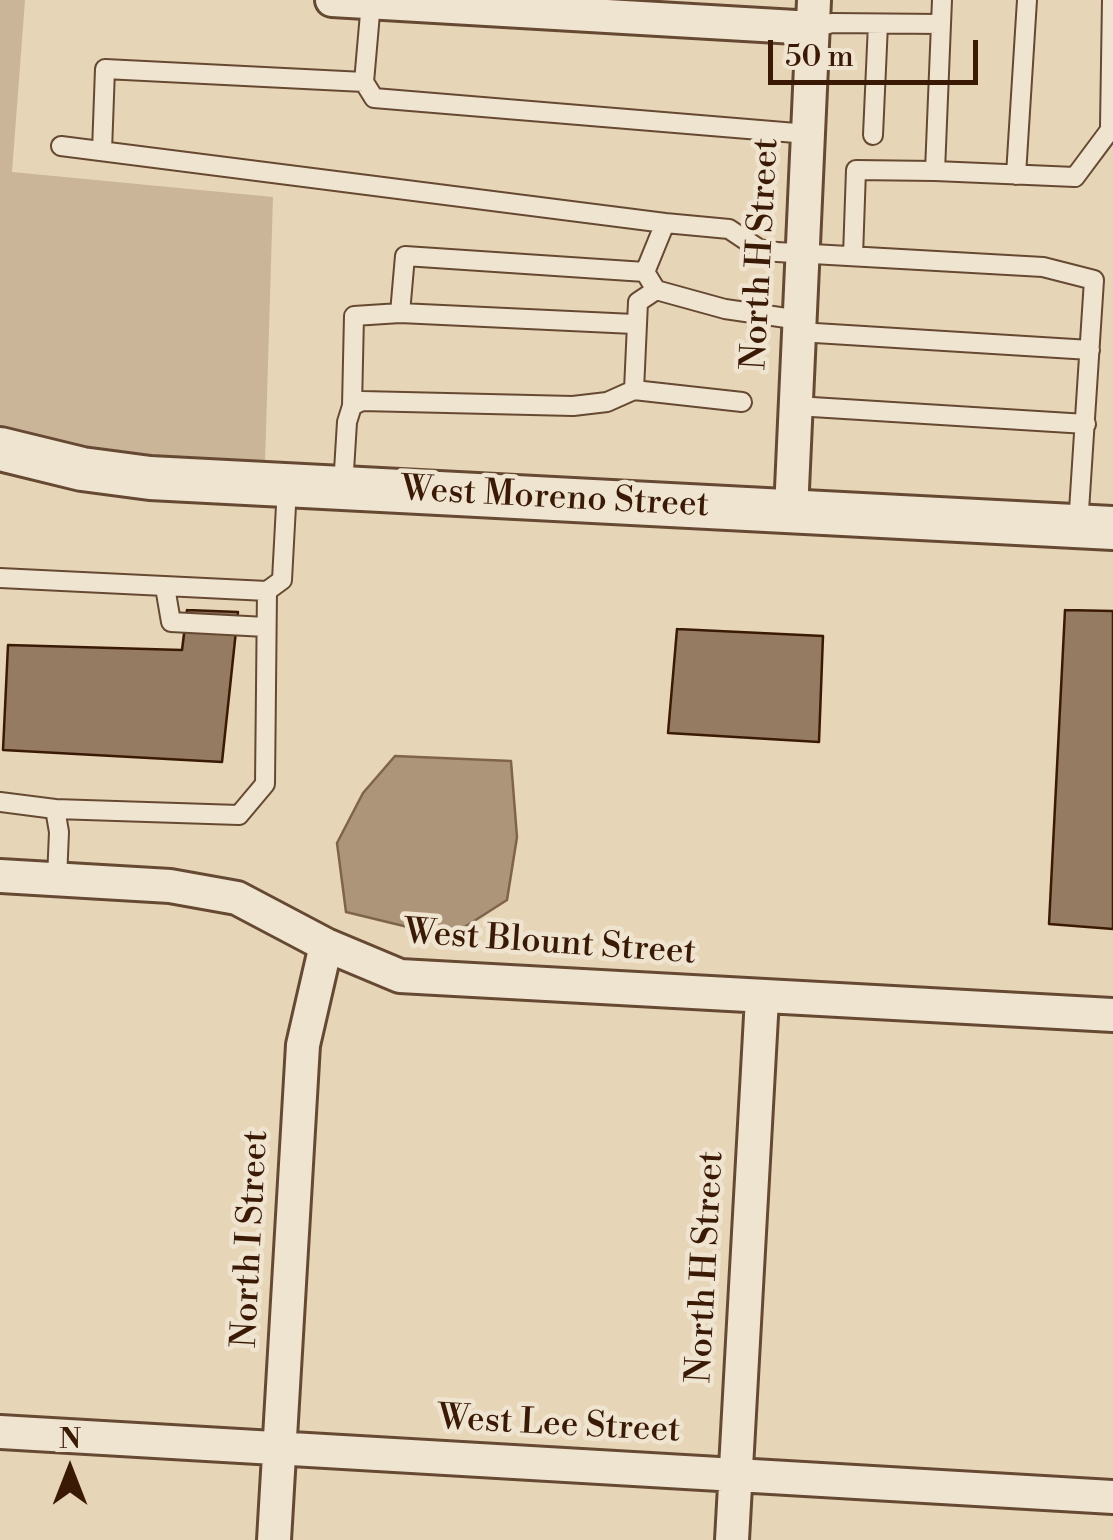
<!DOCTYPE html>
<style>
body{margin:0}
#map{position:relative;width:1113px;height:1540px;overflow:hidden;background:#e7d5b7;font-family:"Libre Bodoni",serif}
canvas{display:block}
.north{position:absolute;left:20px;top:1420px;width:100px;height:100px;-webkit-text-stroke:8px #efe4d0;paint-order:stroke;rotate:0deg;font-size:28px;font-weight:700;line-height:40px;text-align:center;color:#3b1a05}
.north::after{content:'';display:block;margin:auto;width:35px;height:45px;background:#3b1a05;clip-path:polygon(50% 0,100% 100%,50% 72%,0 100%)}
.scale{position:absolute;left:768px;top:40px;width:210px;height:45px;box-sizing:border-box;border:5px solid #3b1a05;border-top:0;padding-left:12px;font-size:30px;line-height:35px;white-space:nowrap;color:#3b1a05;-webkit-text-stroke:8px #efe4d0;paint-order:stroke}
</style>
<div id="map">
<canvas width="1113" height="1540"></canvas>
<div class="north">N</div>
<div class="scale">50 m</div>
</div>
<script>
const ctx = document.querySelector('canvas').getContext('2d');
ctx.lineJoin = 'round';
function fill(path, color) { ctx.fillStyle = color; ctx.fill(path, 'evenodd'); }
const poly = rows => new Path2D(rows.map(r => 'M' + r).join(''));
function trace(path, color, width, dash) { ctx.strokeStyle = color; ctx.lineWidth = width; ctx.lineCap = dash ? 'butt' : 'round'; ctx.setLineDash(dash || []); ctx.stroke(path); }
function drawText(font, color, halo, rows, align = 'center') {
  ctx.font = font + ' "Libre Bodoni",serif'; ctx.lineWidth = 9; ctx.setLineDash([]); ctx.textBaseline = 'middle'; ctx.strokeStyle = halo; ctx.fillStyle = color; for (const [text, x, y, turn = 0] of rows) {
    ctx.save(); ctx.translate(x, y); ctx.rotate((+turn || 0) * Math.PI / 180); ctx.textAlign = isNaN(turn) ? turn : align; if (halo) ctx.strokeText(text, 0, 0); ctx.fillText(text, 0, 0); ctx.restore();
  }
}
fill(poly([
 [0,0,25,0,12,172,273,197,265,463,125,461,0,427]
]), '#cab599');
const water = poly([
 [395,756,511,761,517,837,507,900,449,937,346,912,337,843,363,793,395,756]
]);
fill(water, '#ad957a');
trace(water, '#7f644b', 2.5);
const building = poly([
 [187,610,238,612,222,762,3,750,8,645,182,650,187,610],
 [1065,610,1113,611,1113,929,1049,924,1065,610],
 [677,629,823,636,819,742,668,733,677,629]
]);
fill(building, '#947b62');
trace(building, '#3b1a05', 2.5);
const service = poly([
 [371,2,364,82,374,98,808,134],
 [941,24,942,0],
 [813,28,832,23,941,24,935,171,856,170,853,256],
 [1110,126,1112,0],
 [873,135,878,24],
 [61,146,665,223],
 [102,151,105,69,364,82],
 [935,171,1075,177,1113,126],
 [1016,175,1027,0],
 [656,290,645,272,665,223,729,229,759,249,777,252,1043,267,1094,280,1078,526],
 [400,313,405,256,645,272],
 [799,332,1090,350],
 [634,390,742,402],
 [352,406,354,316,400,313,634,324],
 [796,406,1086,424],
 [343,487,347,422,352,406,362,401,573,406,607,402,634,390,638,302,656,290,725,309,800,320],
 [0,578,267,591,282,580,287,487],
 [165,587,171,622,266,627],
 [0,802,55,809,59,832,57,879],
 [55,809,239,815,265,784,267,591]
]);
const minor = poly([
 [332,0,813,28],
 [791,511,814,0],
 [0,876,170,886,237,898,326,945,400,976,1113,1015],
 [0,1432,1113,1497],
 [274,1540,303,1045,326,945],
 [732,1540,762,998]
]);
const tertiary = poly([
 [0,449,82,469,150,478,1113,528]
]);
trace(service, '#664932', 22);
trace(minor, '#664932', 38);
trace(tertiary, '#664932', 48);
trace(service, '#efe4d0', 18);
trace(minor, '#efe4d0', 32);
trace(tertiary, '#efe4d0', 42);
drawText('35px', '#3b1a05', '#efe4d0', [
 ["North H Street",762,254,-87],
 ["West Moreno Street",555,499,3],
 ["West Blount Street",550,944,4],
 ["North I Street",252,1239,-87],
 ["North H Street",707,1267,-87],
 ["West Lee Street",559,1426,3]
]);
</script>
